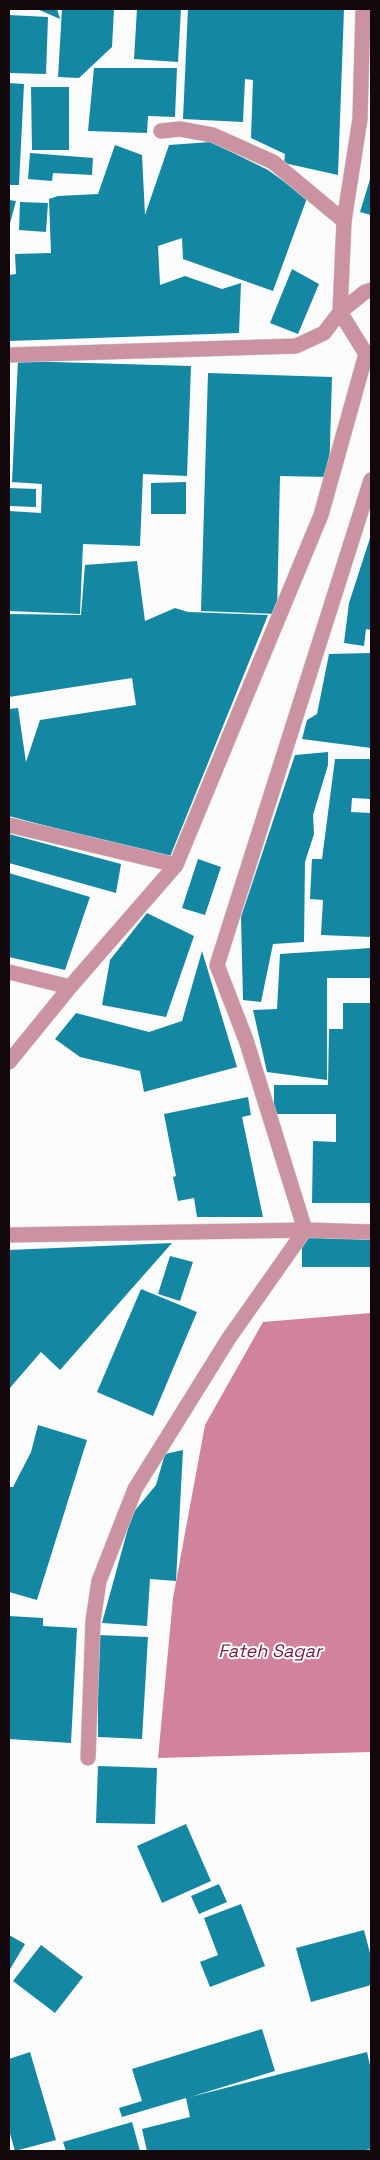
<!DOCTYPE html>
<style>
body{margin:0}
#map{position:relative;width:380px;height:2160px;overflow:hidden;background:#fbfbfb;font-family:"Space Grotesk",sans-serif}
canvas{display:block}
.frame{position:absolute;inset:0;border:10px solid #12080b;pointer-events:none}
</style>
<div id="map">
<canvas width="380" height="2160"></canvas>
<div class="frame"></div>
</div>
<script>
const ctx = document.querySelector('canvas').getContext('2d');
ctx.lineJoin = 'round';
function fill(path, color) { ctx.fillStyle = color; ctx.fill(path, 'evenodd'); }
const poly = rows => new Path2D(rows.map(r => 'M' + r).join(''));
function trace(path, color, width, dash) { ctx.strokeStyle = color; ctx.lineWidth = width; ctx.lineCap = dash ? 'butt' : 'round'; ctx.setLineDash(dash || []); ctx.stroke(path); }
function drawText(font, color, halo, rows, align = 'center') {
  ctx.font = font + ' "Space Grotesk",sans-serif'; ctx.lineWidth = 4; ctx.setLineDash([]); ctx.textBaseline = 'middle'; ctx.strokeStyle = halo; ctx.fillStyle = color; for (const [text, x, y, turn = 0] of rows) {
    ctx.save(); ctx.translate(x, y); ctx.rotate((+turn || 0) * Math.PI / 180); ctx.textAlign = isNaN(turn) ? turn : align; if (halo) ctx.strokeText(text, 0, 0); ctx.fillText(text, 0, 0); ctx.restore();
  }
}
fill(poly([
 [371,1313,371,1752,158,1758,173,1598,205,1425,263,1322]
]), '#d2839c');
fill(poly([
 [37,9,57,9,60,19],
 [62,9,114,9,112,47,79,78,58,77],
 [137,9,181,9,178,62,134,59],
 [188,9,344,9,338,175,284,163,285,154,251,138,253,80,245,79,243,122,183,119],
 [9,15,48,17,46,74,9,73],
 [94,68,177,68,175,117,148,116,147,133,88,131],
 [9,83,24,84,19,185,9,185],
 [31,87,69,87,69,150,32,150],
 [211,142,268,170,307,198,273,291,183,259,182,238,158,246,160,285,185,276,222,289,241,283,239,333,9,341,9,275,16,274,15,254,51,253,49,199,58,196,98,194,115,145,142,155,145,215,169,145],
 [30,153,93,158,92,175,53,173,52,181,28,179],
 [371,176,371,215,360,212],
 [9,200,16,201,9,227],
 [20,202,48,203,46,232,19,230],
 [292,269,319,284,298,334,270,323],
 [18,361,191,366,187,476,143,474,140,546,83,544,80,614,9,611,9,511,41,513,42,484,12,482],
 [208,373,332,377,329,477,280,476,277,614,201,611],
 [186,482,186,514,151,514,151,483],
 [9,488,36,489,36,507,9,506],
 [371,535,371,630,366,629,364,646,344,643,349,603],
 [137,561,145,621,175,608,188,612,268,615,169,859,9,816,9,709,18,708,26,762,40,720,136,705,132,678,9,697,9,614,81,615,85,565],
 [371,653,371,748,302,739,307,720,317,714,329,654],
 [328,752,328,765,313,815,314,834,305,862,304,942,273,944,261,1002,243,1000,241,917,295,755],
 [335,759,371,759,371,799,352,798,351,812,371,813,371,937,321,935,323,900,310,899,312,859,322,859],
 [9,834,121,864,116,893,9,863],
 [198,859,221,867,205,915,182,908],
 [9,873,90,897,65,970,9,957],
 [147,913,194,936,166,1017,102,1005,110,960],
 [371,948,371,978,327,978,327,1080,267,1072,253,1010,277,1009,280,954],
 [202,951,237,1067,144,1092,140,1071,80,1057,55,1039,76,1013,149,1032,182,1021],
 [343,1003,371,1003,371,1203,312,1203,313,1141,336,1142,336,1114,274,1114,274,1085,328,1085,329,1029,343,1029],
 [248,1097,251,1115,242,1117,263,1217,197,1217,194,1198,178,1201,173,1177,176,1176,164,1114],
 [302,1235,371,1235,371,1267,302,1267],
 [172,1243,60,1370,41,1352,9,1389,9,1250],
 [170,1256,193,1262,180,1301,158,1294],
 [141,1289,197,1312,153,1416,97,1392],
 [38,1425,87,1440,37,1600,9,1592,9,1487,13,1487,31,1452],
 [183,1450,176,1581,150,1579,147,1626,102,1623,132,1514,156,1485,165,1454],
 [9,1616,43,1618,43,1626,77,1628,71,1743,9,1739],
 [98,1635,148,1637,142,1739,98,1737],
 [98,1766,157,1768,155,1824,96,1823],
 [186,1824,211,1881,162,1903,137,1846],
 [219,1884,227,1902,199,1914,191,1896],
 [241,1904,265,1966,210,1987,200,1962,218,1955,204,1918],
 [364,1930,371,1957,371,1985,311,2002,296,1948],
 [9,1935,25,1944,9,1971],
 [41,1945,83,1977,55,2013,13,1981],
 [262,2029,275,2071,190,2097,367,2052,371,2070,371,2149,360,2151,147,2151,142,2129,190,2117,186,2098,122,2117,119,2108,142,2101,132,2069],
 [30,2052,56,2140,15,2151,9,2130,9,2059],
 [132,2122,140,2151,66,2151,63,2142]
]), '#1487a2');
const minor = poly([
 [161,131,180,129,213,135,273,162,344,221],
 [9,355,296,346,324,333,340,312,365,292,371,290],
 [9,825,176,865],
 [9,972,70,987,176,865,321,515,366,354,340,312,344,221,360,119,363,9],
 [9,1062,70,987],
 [9,1235,305,1230,371,1232],
 [88,1758,93,1621,99,1581,135,1489,229,1338,305,1230,246,1040,217,965,371,480]
]);
trace(minor, '#d6d4d5', 16);
trace(minor, '#cb92a2', 15);
drawText('italic 18px', '#781b42', '#fff', [
 ["Fateh Sagar",270,1652]
]);
</script>
